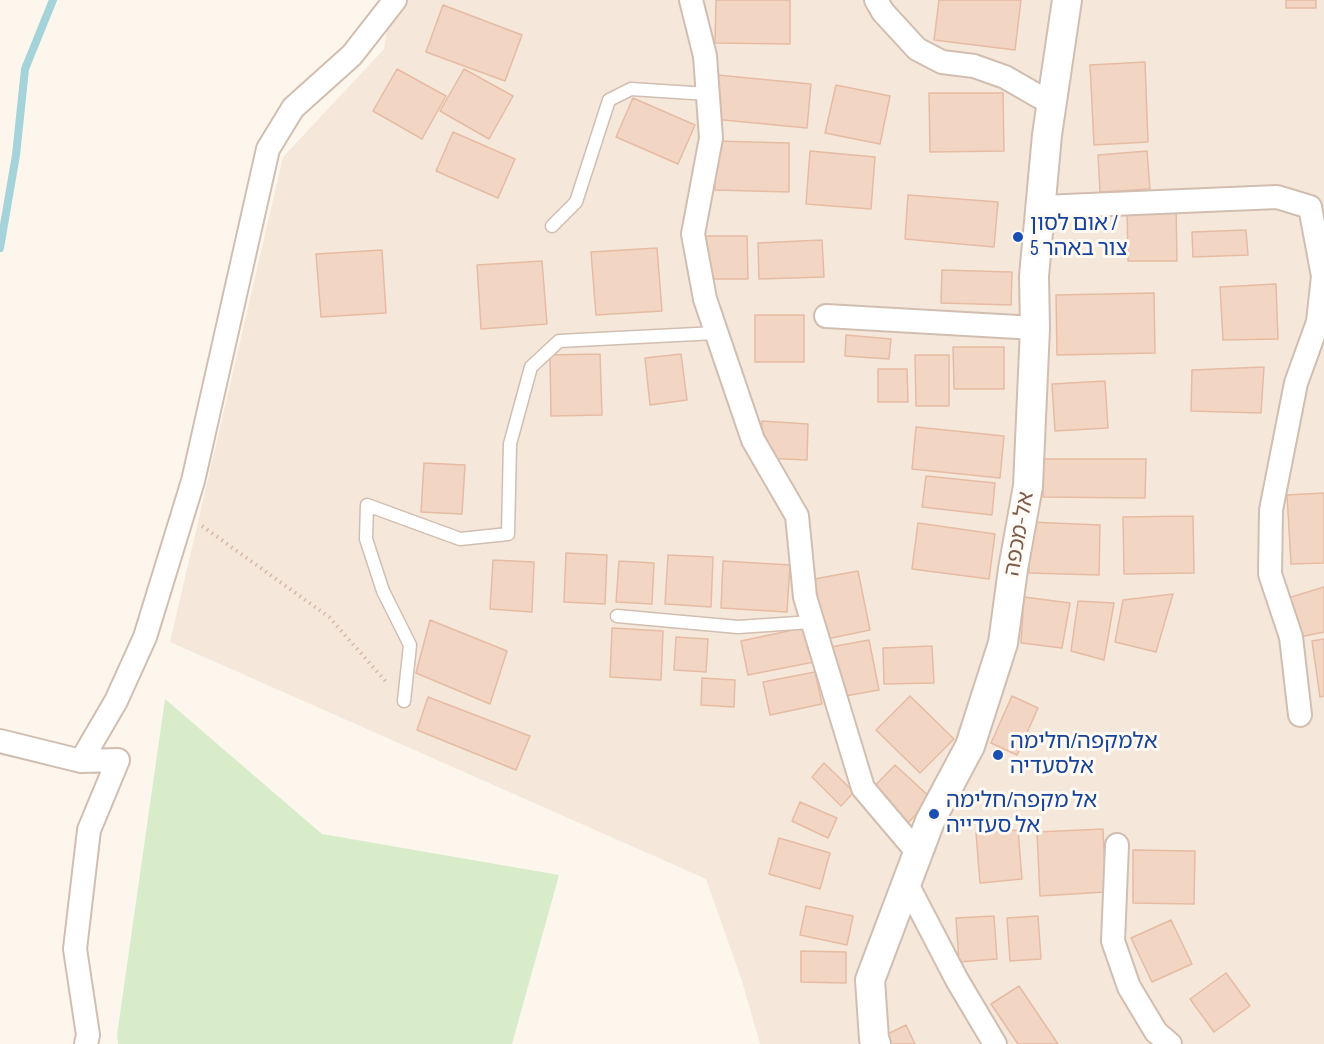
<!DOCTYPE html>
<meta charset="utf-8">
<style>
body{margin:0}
canvas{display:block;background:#fdf6ec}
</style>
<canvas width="1324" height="1044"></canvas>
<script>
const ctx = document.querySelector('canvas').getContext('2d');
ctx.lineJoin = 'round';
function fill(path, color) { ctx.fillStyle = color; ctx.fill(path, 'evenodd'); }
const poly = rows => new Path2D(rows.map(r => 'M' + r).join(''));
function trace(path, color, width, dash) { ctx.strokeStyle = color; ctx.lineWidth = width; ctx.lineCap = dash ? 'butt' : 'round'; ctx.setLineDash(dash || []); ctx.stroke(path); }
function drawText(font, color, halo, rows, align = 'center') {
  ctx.font = font + ' "Sofia Sans Condensed","Noto Sans Hebrew",sans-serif'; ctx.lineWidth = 6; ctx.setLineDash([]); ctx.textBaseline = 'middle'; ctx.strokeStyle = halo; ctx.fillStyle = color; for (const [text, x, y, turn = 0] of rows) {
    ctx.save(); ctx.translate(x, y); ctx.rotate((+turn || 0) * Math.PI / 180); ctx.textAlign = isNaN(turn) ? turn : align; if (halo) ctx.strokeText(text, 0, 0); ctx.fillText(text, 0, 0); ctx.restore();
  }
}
fill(poly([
 [391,0,1324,0,1324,1044,760,1044,742,981,706,879,170,642,283,157,384,49]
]), '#f5e8da');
fill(poly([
 [165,699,322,834,559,875,512,1044,118,1044,117,1035]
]), '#d8ecc9');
trace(poly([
 [0,248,16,155,25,69,53,0]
]), '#a5d3da', 8);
const building = poly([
 [716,0,790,0,790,44,715,43,716,0],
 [939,0,1021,0,1015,50,934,40,939,0],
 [1286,0,1316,0,1316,8,1286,8,1286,0],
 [443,5,522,35,505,81,426,52,443,5],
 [1145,62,1148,142,1094,145,1090,65,1145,62],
 [397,69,446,96,422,139,373,111,397,69],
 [464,69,513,96,489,139,440,111,464,69],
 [717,75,811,84,807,128,713,119,717,75],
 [836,85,890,96,880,144,825,133,836,85],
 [929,93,1003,93,1004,151,930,152,929,93],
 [633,98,695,125,678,164,616,137,633,98],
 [453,132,515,159,498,198,436,171,453,132],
 [716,141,789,143,789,192,715,190,716,141],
 [810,151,875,157,871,209,806,204,810,151],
 [1147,151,1150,189,1100,192,1098,155,1147,151],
 [908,195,998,202,994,247,905,239,908,195],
 [1176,205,1177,261,1128,261,1127,206,1176,205],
 [1246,230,1248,255,1193,257,1192,232,1246,230],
 [704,236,747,236,748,279,705,279,704,236],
 [822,240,824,277,759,279,758,243,822,240],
 [657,248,662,311,596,315,591,252,657,248],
 [382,250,386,313,321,317,316,254,382,250],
 [542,261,547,324,481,329,477,265,542,261],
 [942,270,1012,272,1011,305,941,303,942,270],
 [1276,284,1278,339,1223,340,1220,287,1276,284],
 [1154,293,1155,353,1057,355,1056,295,1154,293],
 [755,315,804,315,804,362,755,362,755,315],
 [846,335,891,339,889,359,845,356,846,335],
 [953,347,1004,347,1004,389,954,389,953,347],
 [600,354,602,415,551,416,550,355,600,354],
 [681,354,687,400,650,405,645,358,681,354],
 [915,355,949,355,949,406,916,406,915,355],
 [1264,367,1261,413,1191,411,1192,370,1264,367],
 [878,369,907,369,908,402,878,402,878,369],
 [1105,381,1108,428,1055,431,1052,384,1105,381],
 [762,421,808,424,807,460,761,458,762,421],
 [916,427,1004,436,1000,478,912,469,916,427],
 [1043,459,1146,459,1145,498,1043,497,1043,459],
 [424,463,465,465,462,514,421,512,424,463],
 [926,476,995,483,992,515,922,507,926,476],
 [1324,493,1324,563,1291,564,1287,495,1324,493],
 [1193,516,1194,573,1124,574,1123,517,1193,516],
 [1030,522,1100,525,1099,575,1029,573,1030,522],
 [918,523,995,534,989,579,912,569,918,523],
 [566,553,607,555,605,604,564,602,566,553],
 [668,555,713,557,711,607,665,604,668,555],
 [493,560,534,562,532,612,490,609,493,560],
 [619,561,654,563,652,604,616,602,619,561],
 [723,561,790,565,787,612,721,608,723,561],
 [858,571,870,630,822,640,809,580,858,571],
 [1324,587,1324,632,1300,637,1288,598,1324,587],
 [1173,594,1156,652,1115,642,1123,600,1173,594],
 [1024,597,1070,603,1062,648,1021,643,1024,597],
 [1078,601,1114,603,1104,660,1071,651,1078,601],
 [430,620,507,651,490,704,416,673,430,620],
 [807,627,814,662,748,675,741,641,807,627],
 [612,628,663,631,661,680,610,677,612,628],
 [676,637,708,639,706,672,674,670,676,637],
 [1324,639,1324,696,1320,697,1312,641,1324,639],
 [869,640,879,690,834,698,825,648,869,640],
 [932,646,934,683,884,684,883,648,932,646],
 [815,672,822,704,770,715,763,682,815,672],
 [702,678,735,680,734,707,701,705,702,678],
 [910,696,954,739,920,773,876,730,910,696],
 [1012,696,1038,708,1017,755,991,743,1012,696],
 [428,697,530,736,516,770,417,730,428,697],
 [824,763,854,792,841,806,812,777,824,763],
 [895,765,931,798,907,824,870,791,895,765],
 [800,802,837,818,828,838,792,821,800,802],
 [1103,829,1106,892,1040,896,1037,832,1103,829],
 [1018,830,1022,879,980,883,976,833,1018,830],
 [779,838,830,853,820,889,769,874,779,838],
 [1133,850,1195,851,1194,904,1133,903,1133,850],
 [806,906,853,916,847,945,800,935,806,906],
 [994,916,997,959,959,962,956,918,994,916],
 [1038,916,1041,959,1010,961,1007,918,1038,916],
 [1171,920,1192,964,1152,982,1131,938,1171,920],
 [801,951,846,952,846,983,801,982,801,951],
 [1226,973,1250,1006,1214,1032,1190,999,1226,973],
 [1019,986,1058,1044,1018,1044,991,1004,1019,986],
 [906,1025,915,1044,880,1044,877,1039,906,1025]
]);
fill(building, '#f3d5c3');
trace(building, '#e6bba3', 1.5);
const service = poly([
 [552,226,576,202,609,100,631,89,708,94],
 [617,616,738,627,812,622],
 [404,701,410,645,383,591,366,539,367,505,460,539,508,534,510,444,531,367,559,341,716,333]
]);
const minor = poly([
 [691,0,705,56,711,138,693,234,705,299,753,440,797,516,805,597,863,788,918,853],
 [876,0,883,12,917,49,942,62,974,66,1005,77,1052,104],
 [1042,207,1277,197,1310,207,1323,276,1318,322,1296,383,1271,510,1270,574,1291,637,1300,715],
 [826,316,1035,328],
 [0,741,81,761,116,701,145,637,193,481,268,149,293,108,352,55,395,0],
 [81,761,118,760,89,830,75,949,88,1035,86,1044],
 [1117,845,1113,941,1129,987,1156,1032,1170,1044],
 [907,884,957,980,995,1044]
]);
const tertiary = poly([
 [876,1044,874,1039,870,980,930,821,970,746,1003,643,1013,569,1028,486,1035,328,1034,276,1047,135,1067,0]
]);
trace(service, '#d1beb0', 15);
trace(minor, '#d1beb0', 26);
trace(tertiary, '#d1beb0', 32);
trace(poly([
 [202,526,329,617,387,683]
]), '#d9b8a5', 4, [1.5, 4.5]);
trace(service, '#fff', 12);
trace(minor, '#fff', 22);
trace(tertiary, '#fff', 28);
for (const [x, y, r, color] of [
 [1018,237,6,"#1a4fb4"],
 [998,755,6,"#1a4fb4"],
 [934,814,6,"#1a4fb4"]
]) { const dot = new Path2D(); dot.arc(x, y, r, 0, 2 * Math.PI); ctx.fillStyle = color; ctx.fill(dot); trace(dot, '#fffaf3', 2); }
drawText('22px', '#164399', '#fffaf3', [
 ["אום לסון /",1030,224],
 ["צור באהר 5",1030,249],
 ["אלמקפה/חלימה",1010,742],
 ["אלסעדיה",1010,767],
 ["אל מקפה/חלימה",946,801],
 ["אל סעדייה",946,826]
], 'left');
drawText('22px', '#7a5c4d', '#fffaf3', [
 ["אל-מכפה",1020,534,-80]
]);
</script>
